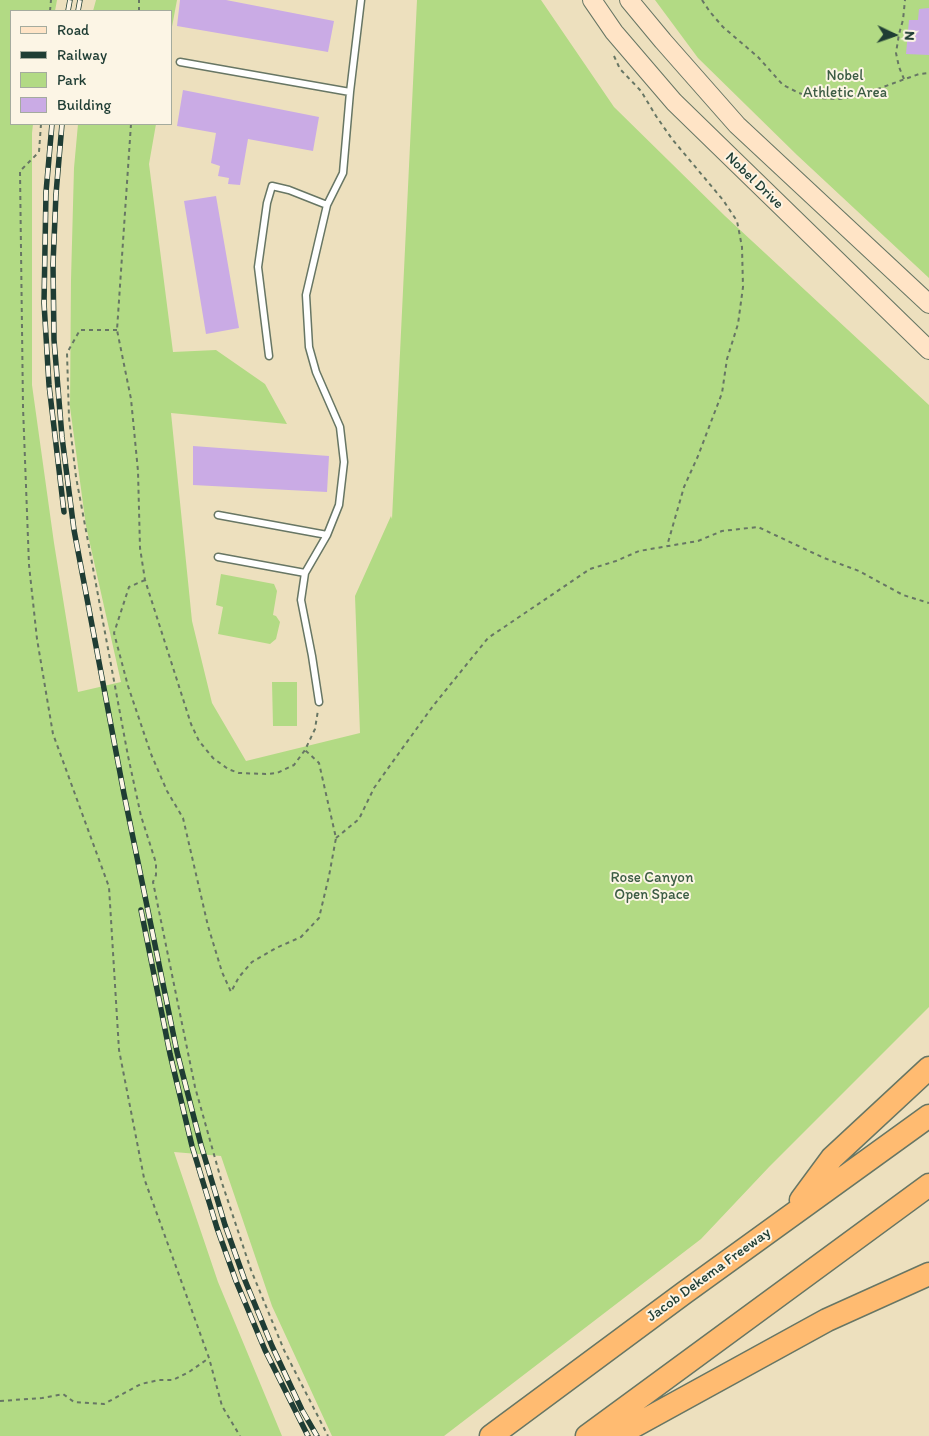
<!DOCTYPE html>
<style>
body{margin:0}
#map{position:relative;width:929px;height:1436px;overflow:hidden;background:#ede0be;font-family:Itim,sans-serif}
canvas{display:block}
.legend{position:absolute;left:10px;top:10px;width:162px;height:115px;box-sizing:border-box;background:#fcf5e5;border:1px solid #a4ab9e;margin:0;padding:6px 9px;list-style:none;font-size:15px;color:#1f3d34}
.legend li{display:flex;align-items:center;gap:10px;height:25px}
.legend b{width:25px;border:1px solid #a4ab9e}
.north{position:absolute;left:869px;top:10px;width:50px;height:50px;-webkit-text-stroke:4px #fcf5e5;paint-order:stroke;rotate:93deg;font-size:14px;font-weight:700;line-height:20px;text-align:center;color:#1f3d34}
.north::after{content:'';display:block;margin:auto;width:18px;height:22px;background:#1f3d34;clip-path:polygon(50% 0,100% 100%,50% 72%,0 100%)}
</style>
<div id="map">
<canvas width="929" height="1436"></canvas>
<ul class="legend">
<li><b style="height:6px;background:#ffe4c6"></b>Road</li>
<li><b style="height:6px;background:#1f3d34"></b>Railway</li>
<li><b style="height:14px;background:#b2da84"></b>Park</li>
<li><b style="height:14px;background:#caabe5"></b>Building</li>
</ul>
<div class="north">N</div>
</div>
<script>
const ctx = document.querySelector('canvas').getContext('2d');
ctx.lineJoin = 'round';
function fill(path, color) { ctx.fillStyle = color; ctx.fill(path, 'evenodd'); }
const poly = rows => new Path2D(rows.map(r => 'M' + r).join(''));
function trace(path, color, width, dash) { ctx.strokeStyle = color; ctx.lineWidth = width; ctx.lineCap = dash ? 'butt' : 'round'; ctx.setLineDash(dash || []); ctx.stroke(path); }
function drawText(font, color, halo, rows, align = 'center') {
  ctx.font = font + ' Itim,sans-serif'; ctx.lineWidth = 4; ctx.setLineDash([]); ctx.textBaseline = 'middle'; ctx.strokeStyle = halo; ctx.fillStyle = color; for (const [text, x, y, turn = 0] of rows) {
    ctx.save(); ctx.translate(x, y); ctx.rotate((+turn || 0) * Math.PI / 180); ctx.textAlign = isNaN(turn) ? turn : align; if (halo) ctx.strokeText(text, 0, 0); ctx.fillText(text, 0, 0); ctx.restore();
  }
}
fill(poly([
 [0,0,57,0,55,11,11,11,11,124,33,124,32,133,32,385,54,543,78,692,121,682,86,526,70,407,71,280,74,168,78,124,156,124,149,164,173,352,216,350,265,384,287,424,171,413,192,621,212,703,246,761,360,733,355,596,391,516,392,519,417,0,541,0,614,107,725,216,929,405,929,1007,769,1167,701,1239,444,1436,332,1436,272,1306,221,1156,174,1152,218,1282,282,1436,0,1436],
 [96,0,177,0,171,32,171,11,93,11],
 [655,0,929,0,929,278,797,155,698,58],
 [221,574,274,584,277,591,273,615,276,616,280,622,276,639,270,644,218,634,223,607,216,605],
 [272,682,297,682,297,726,273,726]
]), '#b2da84');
fill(poly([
 [180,0,226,0,334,21,328,52,177,26],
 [929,8,929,55,906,54,909,20,918,20,919,9],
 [183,90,319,117,313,151,248,139,240,185,228,184,229,178,218,176,220,166,211,163,216,133,177,126],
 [216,196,239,328,206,334,184,201],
 [193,446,329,456,327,492,193,485]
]), '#caabe5');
const lane = poly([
 [180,62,350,92],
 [269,356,258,267,267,203,272,186,289,190,327,205],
 [218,515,327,535],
 [218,557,305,573],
 [319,702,312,656,301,600,305,573,327,535,339,505,344,462,340,427,316,372,309,347,306,295,327,205,343,173,350,92,361,0]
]);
const secondary = poly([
 [592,0,614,32,674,102,929,350],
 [629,0,663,41,737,125,929,304]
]);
const highway = poly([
 [801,1200,832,1158,929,1068],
 [491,1436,684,1293,929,1116],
 [587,1436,929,1185],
 [616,1436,827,1320,929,1274]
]);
trace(lane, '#677664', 9);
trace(secondary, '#677664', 20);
trace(highway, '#677664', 25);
trace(poly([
 [702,0,710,12,723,27,758,57,783,85,799,93,814,98,839,99,861,95,919,74,929,73],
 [50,11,51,0],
 [139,11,139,0],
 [614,56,620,69,641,91,656,116,672,139,723,200,737,221,742,247,743,287,738,324,727,359,722,393,698,456,684,487,667,546],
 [904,79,899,67,896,53,899,34,903,20,905,0],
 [41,124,39,152,20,171,23,407,29,565,37,639,53,734,109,887,119,1050,144,1178,209,1358,222,1406,240,1436],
 [131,124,117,330,131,399,138,471,140,548,145,580,191,724,199,741,213,758,228,769,239,773,266,774,277,773,294,765,305,750,315,729,318,710],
 [117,330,80,330,67,353,69,418,76,477,128,756,141,816,156,863,156,875,153,882,195,1087,222,1183,251,1270,284,1350,328,1436],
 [145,580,129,587,114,633,128,686,151,754,167,791,183,818,208,926,222,972,231,992,239,977,252,962,276,948,301,937,319,918,329,876,336,838,319,763,305,750],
 [336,838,359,819,374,788,399,753,433,706,488,638,590,569,616,561,639,551,698,541,722,531,758,527,824,558,859,571,903,595,929,603],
 [0,1401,42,1398,63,1394,74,1402,104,1404,141,1384,159,1380,173,1380,189,1372,209,1358]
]), '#677664', 2, [4, 4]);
trace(lane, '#fff', 6);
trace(secondary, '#ffe4c6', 18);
trace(highway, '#ffbb71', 22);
const rail = poly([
 [68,11,70,0],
 [78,11,80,0],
 [52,124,46,192,44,303,49,385,64,512],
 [62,124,56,194,53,264,54,340,62,437,74,530,124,794,177,1052,201,1145,225,1225,244,1278,272,1346,302,1410,317,1436],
 [141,910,170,1054,192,1146,217,1228,236,1281,265,1350,308,1436]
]);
trace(rail, '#1f3d34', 5.5);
trace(rail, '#fcf5e5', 4, [11]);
drawText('15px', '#3c5c44', '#fcf5e5', [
 ["Nobel",845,76],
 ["Athletic Area",845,93],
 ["Rose Canyon",652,878],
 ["Open Space",652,895]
]);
drawText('15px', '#1f3d34', '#fcf5e5', [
 ["Nobel Drive",754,181,44],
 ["Jacob Dekema Freeway",709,1275,-36]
]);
</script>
